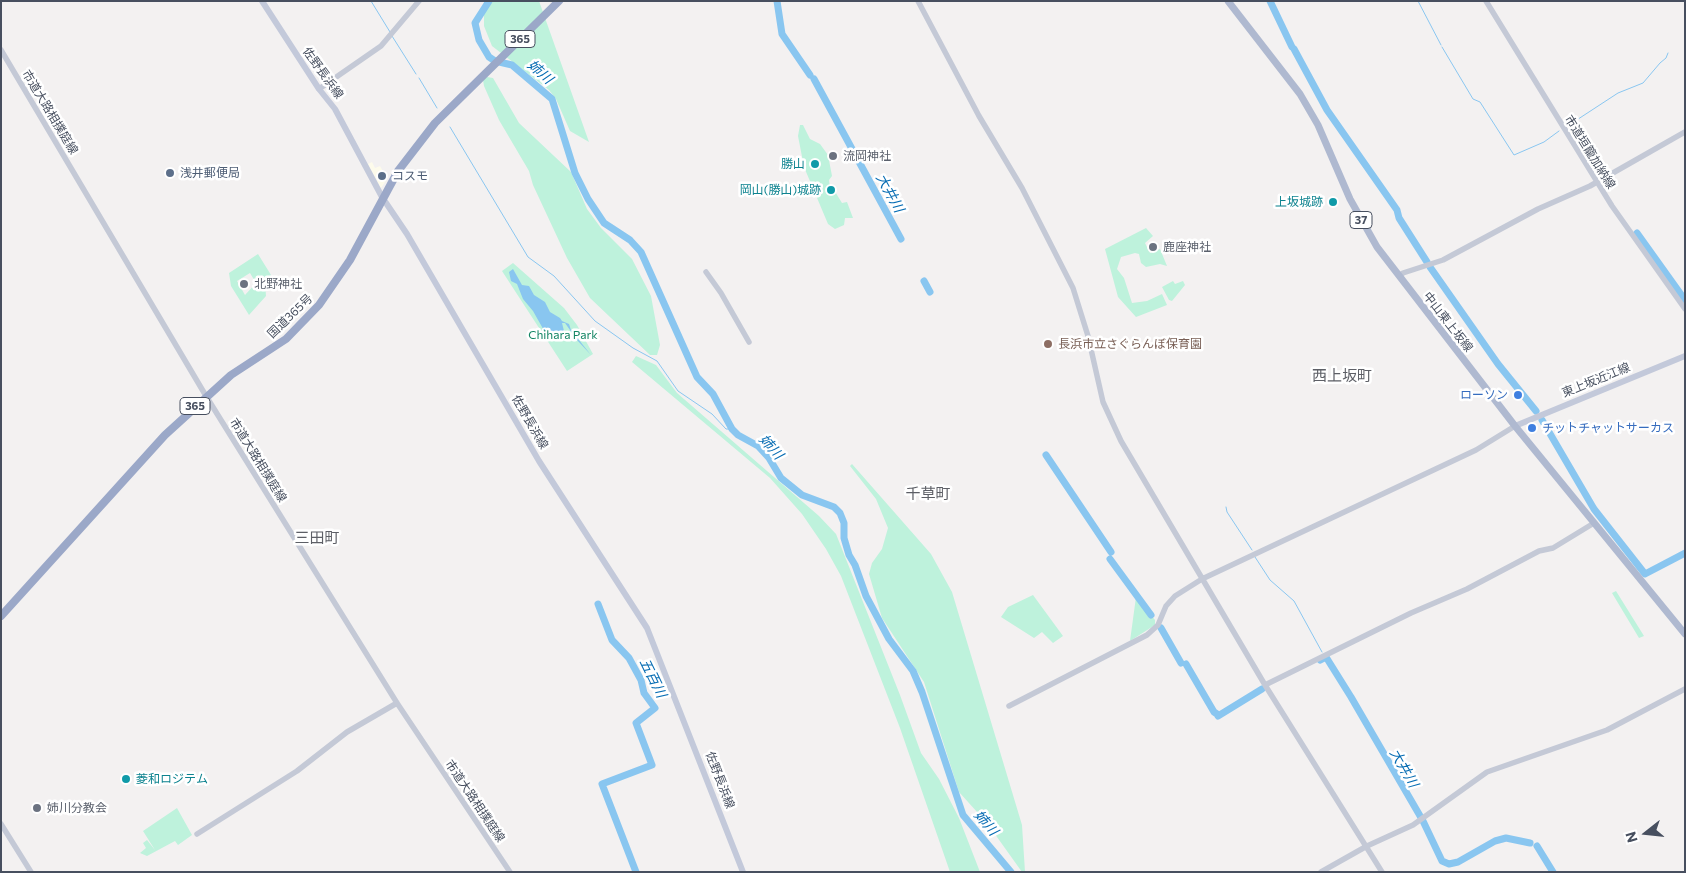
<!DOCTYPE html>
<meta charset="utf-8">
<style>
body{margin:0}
#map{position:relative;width:1686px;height:873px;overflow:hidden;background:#f3f1f1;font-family:Commissioner,sans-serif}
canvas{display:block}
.frame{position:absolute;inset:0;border:2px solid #474f5f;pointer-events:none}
.north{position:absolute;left:1621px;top:808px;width:50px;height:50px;-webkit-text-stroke:4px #fff;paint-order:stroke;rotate:254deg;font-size:14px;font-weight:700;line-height:20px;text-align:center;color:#474f5f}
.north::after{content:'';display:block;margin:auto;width:18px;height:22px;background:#474f5f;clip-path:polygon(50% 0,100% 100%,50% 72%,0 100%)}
</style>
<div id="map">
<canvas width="1686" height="873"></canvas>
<div class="frame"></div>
<div class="north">N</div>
</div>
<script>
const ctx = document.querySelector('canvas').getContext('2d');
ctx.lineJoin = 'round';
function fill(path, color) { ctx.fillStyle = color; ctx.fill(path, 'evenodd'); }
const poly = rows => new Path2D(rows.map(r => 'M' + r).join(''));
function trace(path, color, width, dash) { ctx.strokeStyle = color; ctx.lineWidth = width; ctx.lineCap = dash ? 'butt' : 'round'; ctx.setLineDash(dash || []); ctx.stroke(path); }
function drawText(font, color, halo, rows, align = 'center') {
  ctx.font = font + ' Commissioner,"Noto Sans JP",sans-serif'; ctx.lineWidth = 5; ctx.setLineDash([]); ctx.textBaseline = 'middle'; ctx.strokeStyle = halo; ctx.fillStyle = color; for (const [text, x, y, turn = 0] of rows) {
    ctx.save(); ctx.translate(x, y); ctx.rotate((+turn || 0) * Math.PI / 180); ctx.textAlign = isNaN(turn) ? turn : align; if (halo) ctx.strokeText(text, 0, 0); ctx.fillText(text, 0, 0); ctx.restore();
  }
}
fill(poly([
 [372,162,375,168,380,166,387,179,381,188,368,164]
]), '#fdfbeb');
fill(poly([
 [492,1,539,1,589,142,570,131,556,99,549,90,492,46,484,26,484,14],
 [487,77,493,78,519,123,571,172,587,209,601,228,632,259,651,296,660,345,657,355,650,355,590,298,567,258,533,185,529,171,499,120,484,86,483,80],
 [800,125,803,125,810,139,820,144,828,155,832,176,829,180,830,188,834,190,842,203,847,202,853,218,845,218,844,225,835,229,828,224,804,167,798,136],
 [1146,228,1153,236,1145,243,1150,253,1160,249,1167,266,1160,264,1146,267,1141,263,1139,254,1135,253,1121,257,1117,269,1124,278,1132,303,1147,301,1162,294,1167,305,1136,317,1118,297,1105,249],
 [258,254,271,275,265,283,266,296,249,315,231,286,229,273],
 [250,273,256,283,245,295,237,281],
 [513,263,564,308,577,325,593,354,567,371,502,271],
 [1173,281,1175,284,1183,281,1185,285,1172,301,1169,300,1162,287],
 [636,356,656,365,677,393,819,516,836,534,900,695,921,753,939,779,959,818,980,872,950,872,900,728,841,576,826,549,802,514,770,478,632,362],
 [852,464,931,554,952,592,1022,825,1025,872,1022,872,987,823,959,792,924,682,882,618,869,574,872,563,882,549,888,528,876,499,850,466],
 [1616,591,1644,636,1639,638,1612,593],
 [1033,595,1063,636,1053,643,1042,632,1034,638,1001,617,1008,607],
 [1136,597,1155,620,1155,625,1130,641],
 [177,808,192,835,178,845,175,841,147,856,140,853,146,848,143,843,147,840,155,850,143,831]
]), '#bef2dc');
fill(poly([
 [513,269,522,285,529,286,534,295,545,302,550,312,560,318,562,321,569,324,571,330,591,355,577,340,565,323,562,323,564,331,561,336,550,338,546,334,533,311,523,299,517,284,511,281,509,272]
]), '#89c6f0');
trace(poly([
 [371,1,390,32],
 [1418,1,1441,45],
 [392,36,416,74],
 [1442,47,1473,99,1480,102,1514,155,1544,142,1559,131],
 [419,78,437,108],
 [450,127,528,257,554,276,595,321,633,348,657,361,678,391,712,414,726,429,732,429],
 [1566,127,1618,93,1643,83,1660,63,1666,58,1668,53],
 [1226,507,1227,512,1252,550],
 [1255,557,1270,580,1294,601,1322,652]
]), '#89c6f0', 1);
trace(poly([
 [489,1,475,23,479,40,489,57,495,61,512,65,552,99,575,173,588,199,604,223,630,240,641,252,697,377,713,394,732,429,738,435,758,446,769,458,781,478,802,495,834,507,840,513,844,523,844,538,849,555,855,565,866,596,889,639,913,671,922,692,963,815,1011,872],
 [777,1,782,34,810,75],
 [1270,1,1292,47],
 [1294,49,1327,110,1397,210,1399,218,1427,262],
 [814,79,901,239],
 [1637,233,1685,300],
 [1430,267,1498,364,1536,411],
 [924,281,930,292],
 [1542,420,1594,509,1645,574,1685,553],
 [1046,455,1111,552],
 [1110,559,1151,615],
 [598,604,612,640,629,658,641,680,644,693,655,708,636,723,652,765,602,784,636,872],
 [1161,628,1181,663],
 [1320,660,1326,657,1351,697,1423,821,1442,861,1449,864,1458,862,1495,841,1506,838,1530,843],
 [1186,664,1214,712,1217,714],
 [1218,716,1262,689],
 [1537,846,1553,872]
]), '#89c6f0', 7);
trace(poly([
 [918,1,979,116,1022,188,1073,288,1088,336,1103,402,1121,441,1265,685,1382,872],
 [1486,1,1612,206,1685,309],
 [1,50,206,396,397,703,510,872],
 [319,89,381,46,419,1],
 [706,272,721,293,749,342],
 [1399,276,1403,273,1443,260,1538,209,1590,186,1685,132],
 [1265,685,1411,613,1467,589,1539,551,1553,548,1594,523],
 [1009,706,1147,635,1158,625,1166,606,1175,596,1202,579,1476,450,1515,426],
 [1,824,31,872],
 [197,834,297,771,347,732,397,703],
 [1321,872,1367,846,1413,825,1487,772,1607,730,1685,689]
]), '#c4c9d6', 5.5);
trace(poly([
 [262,1,319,89,335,109,382,197,407,234,539,461,647,628,743,872],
 [1515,426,1685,356]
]), '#c3c9da', 6);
trace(poly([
 [1228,1,1300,94,1318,125,1350,199,1377,247,1515,426,1685,634]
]), '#afb9d0', 7);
trace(poly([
 [1,616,165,435,231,375,286,339,319,305,350,260,398,171,435,123,559,1]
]), '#9ba8c8', 8);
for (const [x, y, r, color] of [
 [833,156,5,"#6b7280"],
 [815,164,5,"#0f9aa8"],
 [170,173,5,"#5c6f8a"],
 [382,176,5,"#5c6f8a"],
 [831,190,5,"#0f9aa8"],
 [1333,202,5,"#0f9aa8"],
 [1153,247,5,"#6b7280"],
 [244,284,5,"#6b7280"],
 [1048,344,5,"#8d6e63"],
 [1518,395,5,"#3f7fe0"],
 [1532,428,5,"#3f7fe0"],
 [126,779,5,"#0f9aa8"],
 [37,808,5,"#6b7280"]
]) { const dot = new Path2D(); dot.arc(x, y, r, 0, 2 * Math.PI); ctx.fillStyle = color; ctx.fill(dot); trace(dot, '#fff', 2); }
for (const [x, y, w] of [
 [520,39,30],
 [1361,220,22],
 [195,406,30]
]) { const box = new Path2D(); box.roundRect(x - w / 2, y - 8.5, w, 17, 4); ctx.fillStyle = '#fff'; ctx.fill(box); trace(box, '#474f5f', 1); }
drawText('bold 11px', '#474f5f', null, [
 ["365",520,39],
 ["37",1361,220],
 ["365",195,406]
]);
drawText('12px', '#474f5f', '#fff', [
 ["佐野長浜線",323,73,54],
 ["市道大路相撲庭線",50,112,59],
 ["市道垣籠加納線",1590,152,58],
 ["国道365号",290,316,-44],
 ["中山東上坂線",1448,322,52],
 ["東上坂近江線",1596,380,-22],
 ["佐野長浜線",530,422,60],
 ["市道大路相撲庭線",258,460,58],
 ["佐野長浜線",720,780,69],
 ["市道大路相撲庭線",475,801,56]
]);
drawText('12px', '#5b616d', '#fff', [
 ["流岡神社",843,156],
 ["鹿座神社",1163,247],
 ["北野神社",254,284],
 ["姉川分教会",47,808]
], 'left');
drawText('12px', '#0d838f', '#fff', [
 ["勝山",805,164],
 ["岡山(勝山)城跡",821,190],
 ["上坂城跡",1323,202],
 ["菱和ロジテム",136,779,"left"]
], 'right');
drawText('12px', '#4e5e75', '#fff', [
 ["浅井郵便局",180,173],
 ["コスモ",392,176]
], 'left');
drawText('12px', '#138564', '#fff', [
 ["Chihara Park",563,335]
]);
drawText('12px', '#785e54', '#fff', [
 ["長浜市立さぐらんぼ保育園",1058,344]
], 'left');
drawText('12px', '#366cbe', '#fff', [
 ["ローソン",1508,395],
 ["チットチャットサーカス",1542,428,"left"]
], 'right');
drawText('italic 14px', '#066cb3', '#fff', [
 ["姉川",540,72,41],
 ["大井川",890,193,61],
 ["姉川",771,447,48],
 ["五百川",653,678,64],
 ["大井川",1404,768,60],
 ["姉川",986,823,49]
]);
drawText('15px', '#5d5f66', '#fff', [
 ["西上坂町",1342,376],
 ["千草町",928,494],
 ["三田町",317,538]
]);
</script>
